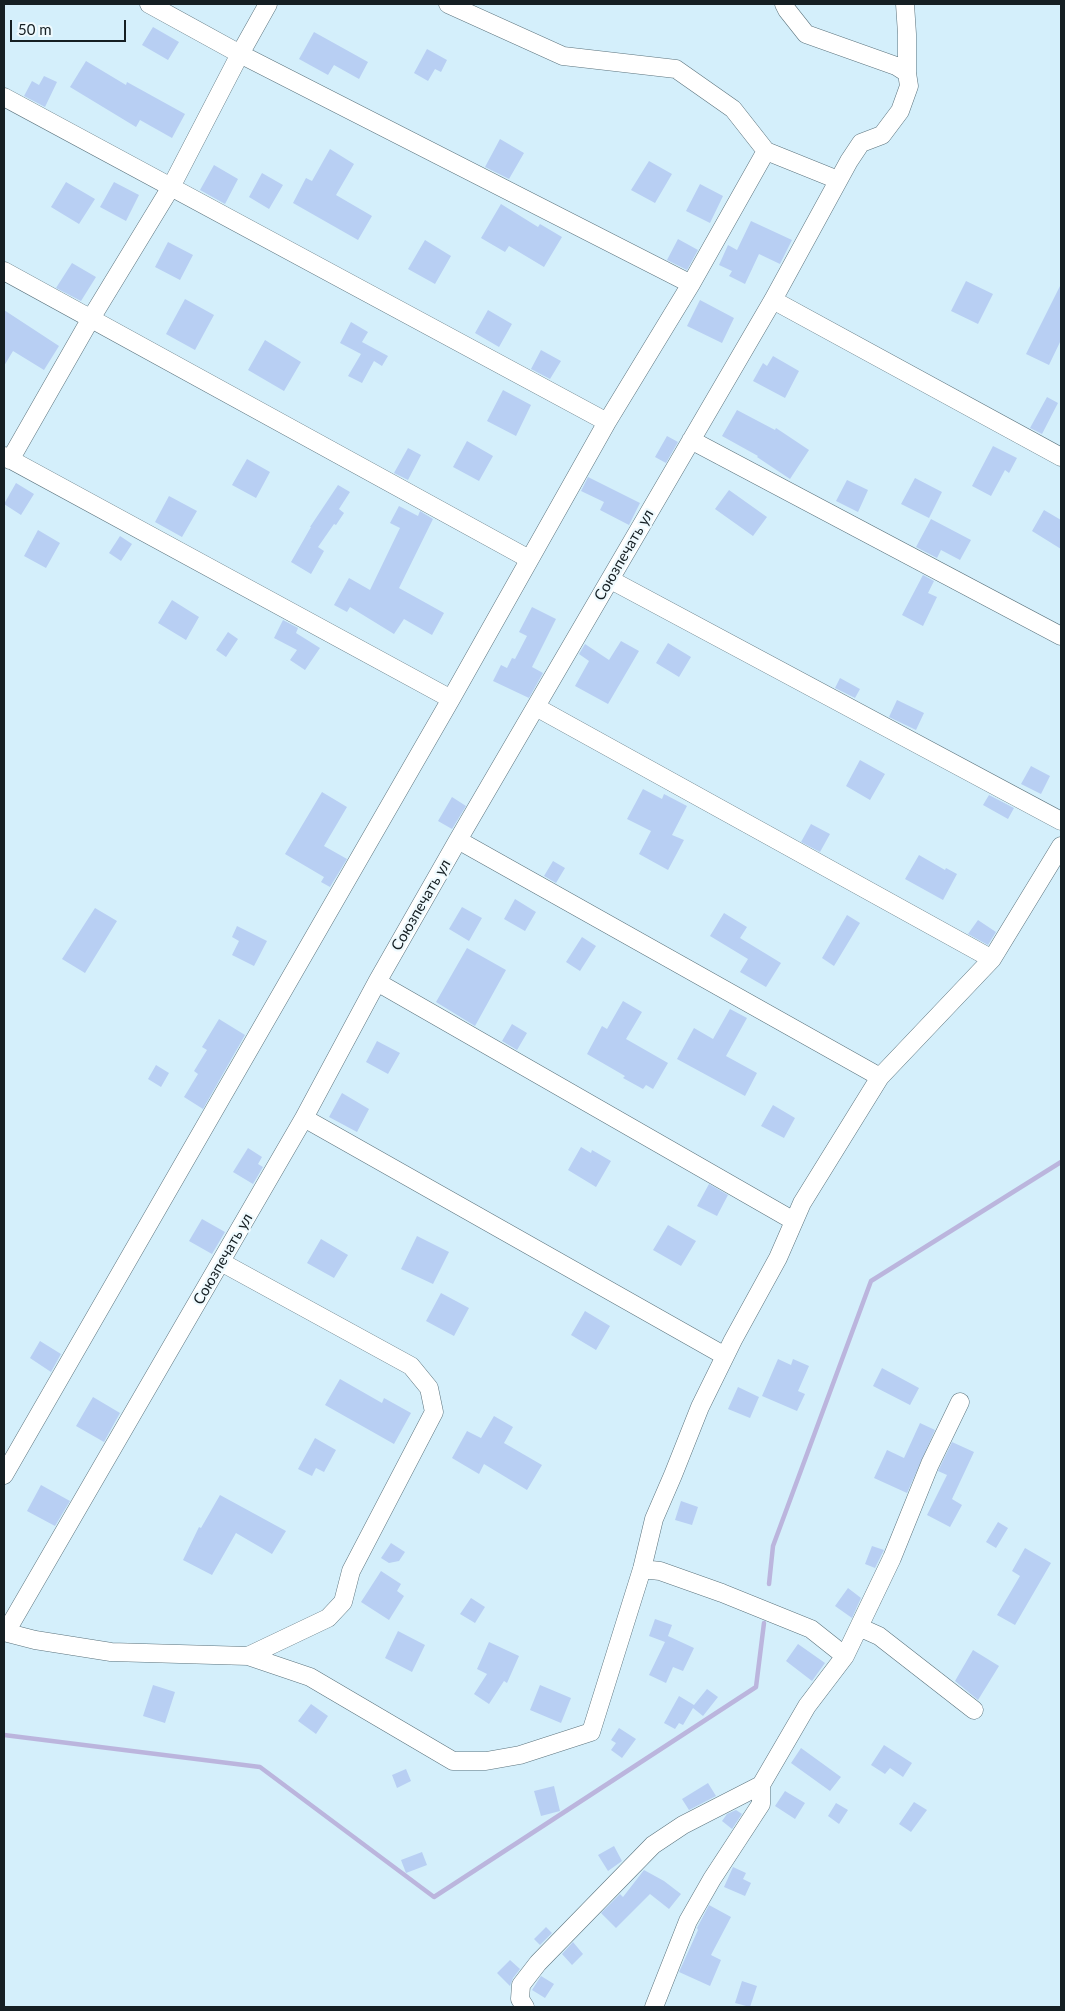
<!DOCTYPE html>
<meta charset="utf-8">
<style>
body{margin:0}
#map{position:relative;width:1065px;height:2011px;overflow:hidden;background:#d4effb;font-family:Lato,sans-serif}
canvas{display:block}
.frame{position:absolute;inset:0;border:5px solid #151f23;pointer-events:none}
.scale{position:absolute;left:10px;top:20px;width:116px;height:22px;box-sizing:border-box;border:2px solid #151f23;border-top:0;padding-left:6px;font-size:15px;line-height:18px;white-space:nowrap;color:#151f23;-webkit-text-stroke:4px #effafe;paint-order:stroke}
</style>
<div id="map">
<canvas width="1065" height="2011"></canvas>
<div class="frame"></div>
<div class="scale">50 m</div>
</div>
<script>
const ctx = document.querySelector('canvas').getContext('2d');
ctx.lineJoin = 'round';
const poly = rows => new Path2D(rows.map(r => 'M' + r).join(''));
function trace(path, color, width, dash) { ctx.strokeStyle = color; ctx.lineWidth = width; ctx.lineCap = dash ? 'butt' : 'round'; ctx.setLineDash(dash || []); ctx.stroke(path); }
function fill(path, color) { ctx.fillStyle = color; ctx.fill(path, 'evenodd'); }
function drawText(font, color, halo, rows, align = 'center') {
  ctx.font = font + ' Lato,sans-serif'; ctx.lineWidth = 4.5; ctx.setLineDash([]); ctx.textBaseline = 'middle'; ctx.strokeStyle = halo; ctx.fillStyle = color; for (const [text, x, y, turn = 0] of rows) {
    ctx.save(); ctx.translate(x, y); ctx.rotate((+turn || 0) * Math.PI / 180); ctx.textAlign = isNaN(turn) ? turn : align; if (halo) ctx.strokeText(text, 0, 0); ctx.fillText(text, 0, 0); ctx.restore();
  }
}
trace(poly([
 [769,1584,773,1546,871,1281,1061,1162],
 [4,1735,260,1767,434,1897,756,1687,764,1623]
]), '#bbb5dd', 4.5);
fill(poly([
 [153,27,179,42,168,60,142,45],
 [314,32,368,62,359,79,334,65,328,75,299,59],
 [427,49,447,60,441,72,435,69,428,81,414,73],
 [86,61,126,85,127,82,185,114,172,138,140,120,136,127,70,87],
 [44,76,57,82,45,107,24,96,32,81,39,85],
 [500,139,524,153,509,179,485,167],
 [330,149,354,164,336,195,372,216,358,240,293,203,306,178,312,181],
 [649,161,672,174,655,203,631,190],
 [214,165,238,179,225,204,200,190],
 [262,173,283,185,269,209,249,197],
 [66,182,95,199,79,224,51,207],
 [114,182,139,195,126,221,100,207],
 [700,184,723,196,710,223,686,211],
 [501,204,538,227,540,224,562,237,544,267,509,246,505,252,481,238],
 [751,221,792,240,780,264,759,254,745,284,729,276,732,271,719,265,728,245,737,250],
 [678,239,698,250,687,270,667,260],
 [425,240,451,256,435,284,408,269],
 [168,242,193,255,180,280,155,267],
 [72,263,96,277,81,301,56,288],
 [966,281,993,294,978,324,951,311],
 [1061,284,1061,340,1049,365,1026,354],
 [185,299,214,315,195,350,166,334],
 [700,300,734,318,722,343,687,326],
 [4,310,59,346,44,370,13,351,4,366],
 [488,310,512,324,499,347,475,333],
 [351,322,368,332,362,342,388,356,382,366,374,361,362,383,348,376,361,354,340,343],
 [265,340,301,362,284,391,248,370],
 [541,350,561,361,550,379,531,369],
 [773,356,799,371,785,398,753,381,763,363,767,366],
 [503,390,531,405,516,436,487,421],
 [1047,397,1058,403,1042,434,1030,428],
 [737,410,775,430,776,428,809,450,790,479,757,457,758,456,722,436],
 [667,436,678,442,666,463,655,457],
 [467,441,493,456,479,481,453,467],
 [993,446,1017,458,1009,473,1005,470,991,496,972,486],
 [408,448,421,455,408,480,394,473],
 [247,459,270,472,256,498,232,485],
 [588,477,640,503,629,525,600,510,604,502,581,491],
 [915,478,942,492,929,518,901,504],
 [847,480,868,490,858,512,836,501],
 [16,483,34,494,21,515,4,504],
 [338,485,350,492,339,509,344,513,336,525,334,524,318,547,324,551,311,574,291,562,311,527,310,527],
 [729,490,767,517,753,536,715,509],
 [169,496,197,511,182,537,155,522],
 [399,506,418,516,420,511,433,519,399,588,444,613,432,635,404,619,394,634,350,607,347,612,334,605,349,578,370,590,400,528,390,523],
 [1044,510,1061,520,1061,549,1032,531],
 [931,519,971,540,960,560,941,550,937,558,916,547],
 [38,530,60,543,46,568,24,556],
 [120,536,132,544,121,561,109,553],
 [923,575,934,581,928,593,937,597,923,626,902,615],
 [172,600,199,617,186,640,158,623],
 [532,607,556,619,532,667,543,673,529,698,493,681,501,665,507,668,512,658,515,659,527,636,519,632],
 [283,620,298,628,296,633,320,648,305,670,290,660,297,650,274,638],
 [228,632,238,639,226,657,216,650],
 [621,641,639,651,608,704,575,686,589,661,579,654,585,644,609,660],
 [668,643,691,657,679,677,656,663],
 [840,678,860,689,855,698,835,688],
 [897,700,924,713,916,730,889,717],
 [860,760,885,774,870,800,846,786],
 [1031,766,1050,776,1041,794,1021,784],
 [643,789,662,799,664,794,687,806,672,835,684,840,668,870,639,854,651,831,627,819],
 [322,792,347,807,324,846,347,859,330,887,321,882,324,877,285,854],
 [989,795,1014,808,1008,819,983,805],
 [452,797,466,806,452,829,438,821],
 [811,824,830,834,820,852,801,842],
 [919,855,945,870,946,868,957,874,943,900,905,879],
 [553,861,565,868,556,883,544,876],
 [515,899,536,912,525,931,504,919],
 [462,907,482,918,469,941,449,929],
 [95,908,117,921,85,973,62,959],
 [724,913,747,927,740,938,781,963,766,987,740,972,748,959,710,936],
 [847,915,860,923,834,966,822,958],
 [978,920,996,932,988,945,968,934],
 [237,926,267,941,254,966,232,955,239,941,232,937],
 [582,937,596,946,580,971,566,962],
 [467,948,506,970,475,1026,436,1002],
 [623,1001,642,1012,626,1039,668,1063,653,1089,646,1085,643,1089,623,1078,625,1076,587,1054,602,1026,607,1029],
 [730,1009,747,1018,726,1056,757,1073,745,1096,677,1059,694,1028,713,1039],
 [219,1019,245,1035,203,1109,184,1097,198,1074,194,1071,207,1050,202,1047],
 [512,1024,527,1033,517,1050,502,1041],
 [377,1041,400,1053,388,1074,366,1062],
 [156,1065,169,1073,161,1087,148,1079],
 [342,1093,369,1109,357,1132,329,1117],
 [773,1105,795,1118,784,1138,761,1126],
 [581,1147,591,1153,592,1150,611,1161,596,1187,568,1170],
 [248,1148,262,1157,258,1164,263,1167,253,1184,233,1172],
 [709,1184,728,1195,717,1216,697,1206],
 [202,1219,225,1232,212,1254,189,1241],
 [668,1225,696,1241,681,1266,653,1250],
 [417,1236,449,1252,433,1284,401,1269],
 [321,1239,348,1255,334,1278,307,1263],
 [441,1293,469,1308,454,1336,426,1321],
 [585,1311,610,1326,596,1350,571,1335],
 [40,1341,61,1354,51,1372,30,1358],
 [778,1359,791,1365,793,1359,809,1366,798,1391,805,1394,797,1411,762,1396],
 [882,1368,919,1388,910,1405,873,1386],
 [340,1379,382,1403,384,1398,411,1413,394,1444,325,1405],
 [738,1387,759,1397,750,1418,728,1409],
 [93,1397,120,1413,104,1442,76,1426],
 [494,1416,513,1427,504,1443,542,1465,527,1490,484,1464,479,1474,452,1458,467,1431,481,1438],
 [920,1423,935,1430,907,1493,874,1478,887,1450,904,1458],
 [315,1438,336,1450,324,1472,316,1468,312,1476,298,1469],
 [952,1442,974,1452,952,1499,962,1505,950,1527,927,1515,947,1475,938,1471],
 [41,1485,70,1501,55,1526,27,1511],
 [220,1495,286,1531,272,1554,236,1533,212,1575,183,1560,199,1527,201,1528],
 [681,1501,698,1507,692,1525,675,1520],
 [998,1522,1008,1528,996,1548,986,1542],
 [391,1543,405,1552,399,1561,389,1563,381,1558],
 [872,1546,884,1550,875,1568,865,1564],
 [1025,1548,1051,1563,1015,1625,997,1615,1020,1576,1012,1571],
 [381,1571,401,1584,397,1591,404,1596,389,1620,361,1602],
 [848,1588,861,1598,852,1618,835,1606],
 [471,1598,485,1607,475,1623,460,1614],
 [655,1619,672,1625,668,1636,694,1648,683,1671,673,1667,666,1683,649,1675,665,1642,649,1636],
 [398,1631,425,1645,412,1672,385,1658],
 [489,1642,519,1656,507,1683,504,1681,489,1704,474,1694,487,1674,477,1669],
 [798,1644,825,1663,812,1681,786,1661],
 [973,1650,999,1666,978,1700,955,1681],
 [153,1685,175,1692,165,1723,143,1716],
 [540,1685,571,1698,561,1723,530,1710],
 [707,1689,718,1697,703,1716,693,1708,683,1725,679,1723,675,1729,664,1723,679,1696,694,1705],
 [311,1704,328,1716,316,1734,298,1721],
 [619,1728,636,1739,622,1758,611,1750,616,1743,611,1740],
 [884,1745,912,1763,903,1777,890,1768,885,1774,871,1765],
 [801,1748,841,1777,830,1791,791,1763],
 [406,1769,411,1781,397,1788,392,1775],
 [708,1783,716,1796,689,1810,682,1799],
 [554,1786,560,1811,541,1816,534,1791],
 [785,1791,805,1803,795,1819,775,1806],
 [914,1802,927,1810,911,1832,899,1824],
 [836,1803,848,1810,839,1824,828,1816],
 [736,1810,742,1814,732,1829,722,1821,727,1814],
 [614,1846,622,1861,608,1871,598,1855],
 [422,1852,427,1865,406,1873,401,1860],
 [733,1867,746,1873,743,1879,751,1883,745,1896,724,1887],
 [644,1870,664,1881,681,1894,669,1909,650,1894,616,1928,601,1913,620,1894,623,1897],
 [709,1905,731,1917,711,1955,721,1960,710,1986,679,1972,698,1930,697,1928],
 [546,1927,552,1933,540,1945,534,1939],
 [573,1942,583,1954,572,1965,562,1954],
 [510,1960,520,1969,513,1978,510,1986,497,1973],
 [541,1976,554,1984,545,1998,532,1990],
 [742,1981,757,1986,750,2007,735,2003]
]), '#b8cff3');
const street = poly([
 [149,4,240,54,691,284],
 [448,4,563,56,676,69,733,109,766,151,838,180],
 [905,4,907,34,907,73],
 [4,97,607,422],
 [4,271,529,559],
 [773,300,1061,457],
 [691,440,1061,636],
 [4,456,451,699],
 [10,460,90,320,171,187,240,54,268,4],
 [611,580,1061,821],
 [536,707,992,959],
 [458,840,880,1077],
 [377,982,794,1221],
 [304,1118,725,1356],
 [221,1262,411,1366,429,1388,434,1412,351,1571,343,1602,328,1618,248,1656],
 [4,1475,451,699,607,422,691,284,766,151],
 [642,1569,660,1571,722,1593,811,1629,845,1656],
 [859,1627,879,1636,974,1710],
 [4,1632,35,1640,111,1652,248,1656,310,1677,453,1761,486,1761,520,1755,591,1732,642,1569,654,1519,673,1475,700,1407,733,1340,778,1258,802,1203,880,1077,992,959,1061,846],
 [6,1632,304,1118,377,982,458,840,773,300,849,161,861,143,882,135,900,111,909,86,907,73,896,66,806,34,787,10,784,4],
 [525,2007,520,1999,521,1985,538,1963,653,1845,683,1825,761,1785],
 [654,2007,688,1921,712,1879,761,1804,761,1785,807,1706,845,1656,892,1558,930,1464,960,1402]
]);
trace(street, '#5b737d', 19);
trace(street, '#fff', 18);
drawText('15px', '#151f23', '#effafe', [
 ["Союзпечать ул",624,555,-60],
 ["Союзпечать ул",421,905,-60],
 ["Союзпечать ул",223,1259,-60]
]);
</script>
